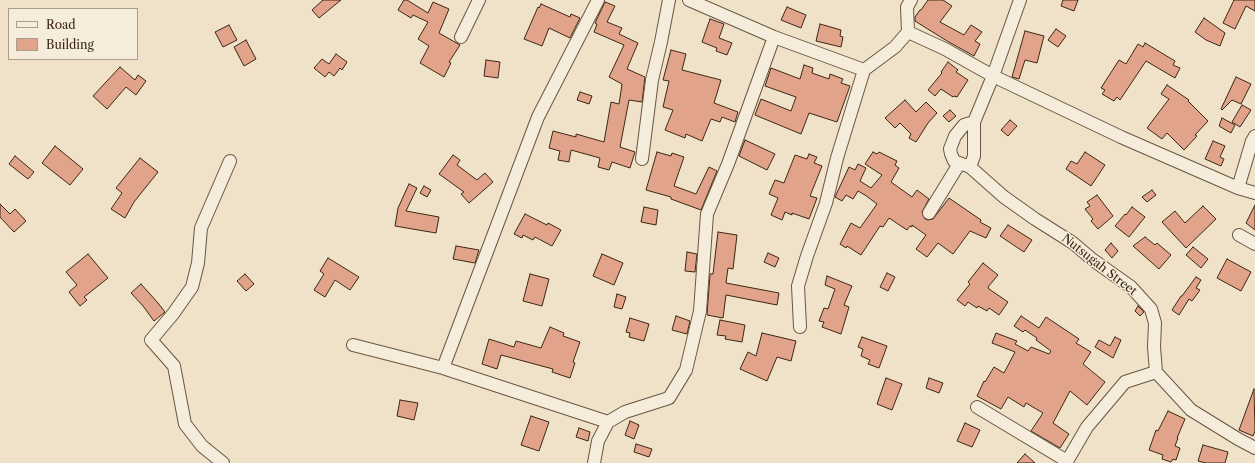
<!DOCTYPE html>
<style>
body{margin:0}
#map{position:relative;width:1255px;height:463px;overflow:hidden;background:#f0e1c9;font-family:"Libre Caslon Text",serif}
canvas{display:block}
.legend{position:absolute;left:8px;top:8px;width:130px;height:52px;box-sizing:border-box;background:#f5ecdc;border:1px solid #ab9d8c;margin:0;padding:5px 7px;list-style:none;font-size:12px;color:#3d2713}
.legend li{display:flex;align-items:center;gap:8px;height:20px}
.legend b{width:20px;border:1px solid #ab9d8c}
</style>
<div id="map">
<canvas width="1255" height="463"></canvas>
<ul class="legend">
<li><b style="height:5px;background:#f5ecdc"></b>Road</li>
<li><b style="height:11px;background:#e1a48a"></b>Building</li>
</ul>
</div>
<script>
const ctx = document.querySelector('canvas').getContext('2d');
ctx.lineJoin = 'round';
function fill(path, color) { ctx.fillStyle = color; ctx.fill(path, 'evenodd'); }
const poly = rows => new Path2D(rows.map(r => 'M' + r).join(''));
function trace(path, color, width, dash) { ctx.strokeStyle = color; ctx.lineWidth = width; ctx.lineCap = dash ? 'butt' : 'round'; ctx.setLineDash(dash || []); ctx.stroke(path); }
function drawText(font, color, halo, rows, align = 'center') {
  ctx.font = font + ' "Libre Caslon Text",serif'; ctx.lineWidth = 3; ctx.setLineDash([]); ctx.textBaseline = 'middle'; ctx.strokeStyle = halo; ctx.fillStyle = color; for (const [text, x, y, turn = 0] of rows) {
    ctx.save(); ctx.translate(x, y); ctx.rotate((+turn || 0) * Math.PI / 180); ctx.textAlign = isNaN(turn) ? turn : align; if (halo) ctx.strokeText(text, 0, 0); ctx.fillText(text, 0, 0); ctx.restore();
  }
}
const building = poly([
 [323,0,341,0,319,18,312,10,323,0],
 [404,0,407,0,428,13,433,2,449,9,439,33,460,45,449,62,451,63,444,77,420,63,429,46,418,39,428,22,413,15,411,18,398,10,404,0],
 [928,0,943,0,952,6,940,22,964,35,971,25,982,32,975,41,980,44,974,56,947,41,915,21,915,17,920,10,921,10,928,0],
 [1063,0,1078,0,1074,11,1061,6,1063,0],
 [1234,0,1255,0,1255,11,1246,6,1235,29,1223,23,1234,0],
 [605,2,615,6,607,22,622,28,619,34,638,43,627,69,645,77,642,102,629,100,620,147,635,152,630,168,612,162,609,170,598,167,600,158,571,150,569,162,558,160,560,151,549,148,553,131,576,137,576,134,604,142,611,102,619,104,622,84,609,77,624,45,594,32,597,24,595,23,605,2],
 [541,4,570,17,571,14,580,18,570,38,549,28,542,46,524,39,538,7,539,8,541,4],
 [787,7,806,15,801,28,781,20,787,7],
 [1204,18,1225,33,1220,46,1206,40,1195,32,1204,18],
 [710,19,724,24,719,38,732,43,727,55,716,51,717,48,702,42,710,19],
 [820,24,841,30,840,36,843,37,841,47,816,41,820,24],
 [229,25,237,40,223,47,215,32,229,25],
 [1056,29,1066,36,1058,47,1048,40,1056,29],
 [1025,31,1044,36,1037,63,1025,60,1019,79,1012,77,1025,31],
 [246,40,256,59,244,66,234,47,246,40],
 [1145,43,1175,61,1173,65,1180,68,1175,78,1146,61,1120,100,1117,97,1114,101,1102,94,1105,90,1101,88,1119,60,1126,64,1138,44,1143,47,1145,43],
 [671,50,686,54,682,70,721,80,714,103,738,112,735,122,722,117,720,122,711,119,702,141,686,134,685,138,665,130,673,110,663,107,669,81,663,80,671,50],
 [336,54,347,62,342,70,340,68,334,76,329,72,325,77,314,68,322,59,329,64,336,54],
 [486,60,500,62,498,78,484,76,486,60],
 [948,62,958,70,956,72,968,80,957,97,954,96,953,97,941,89,935,96,928,90,942,73,941,72,948,62],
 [804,65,813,68,812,73,829,79,830,74,843,79,841,83,850,86,837,122,809,113,801,134,755,115,761,99,791,111,796,97,765,86,771,68,800,79,804,65],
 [120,67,135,80,138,75,146,81,136,95,126,87,107,109,93,96,120,67],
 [1236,77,1251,84,1241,104,1232,100,1222,110,1221,109,1236,77],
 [1167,85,1189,100,1188,101,1208,121,1195,135,1197,136,1184,150,1167,133,1162,139,1147,128,1169,99,1161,94,1167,85],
 [580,92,592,96,589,104,577,100,580,92],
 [905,100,916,112,926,102,937,113,928,123,916,142,909,138,911,134,900,123,895,128,885,118,905,100],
 [1242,105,1251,110,1240,127,1232,122,1242,105],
 [950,110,956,116,949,122,943,116,950,110],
 [1222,118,1235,125,1231,133,1219,126,1222,118],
 [1010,120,1017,126,1008,136,1001,130,1010,120],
 [745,140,775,154,767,170,739,156,745,140],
 [1213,141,1225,146,1220,157,1224,159,1221,166,1205,159,1213,141],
 [55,146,83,169,70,185,42,163,55,146],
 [657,152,671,156,672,153,684,157,674,186,696,194,709,167,717,171,701,210,671,199,671,197,646,190,657,152],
 [873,152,877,154,879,152,897,161,895,165,899,168,891,182,912,197,917,190,929,199,922,212,925,219,928,220,933,219,949,198,981,220,980,222,991,228,986,238,970,231,953,254,938,243,927,257,916,249,926,235,912,225,912,227,910,226,907,230,889,218,883,227,880,226,861,255,847,246,846,248,840,244,851,223,860,228,877,204,865,195,858,191,853,199,846,195,842,201,835,197,849,167,855,170,858,164,866,168,860,181,871,188,882,175,865,164,873,152],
 [1085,152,1105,165,1091,186,1066,169,1071,161,1077,164,1085,152],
 [809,154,817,157,814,163,822,166,810,196,817,198,809,219,792,213,792,215,785,212,782,220,771,215,778,198,769,194,775,180,784,183,795,155,807,159,809,154],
 [453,155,460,160,457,165,477,180,485,173,493,182,469,203,461,194,464,192,439,174,453,155],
 [15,156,34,172,28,179,9,164,15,156],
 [140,158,158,172,134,202,125,218,111,209,122,193,116,188,140,158],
 [409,184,417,188,406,211,439,217,436,233,395,226,398,208,409,184],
 [424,186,431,190,427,197,420,193,424,186],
 [1152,190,1156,195,1147,202,1142,197,1152,190],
 [1097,195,1113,216,1098,229,1091,221,1093,219,1085,209,1090,206,1087,202,1097,195],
 [0,204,10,214,15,209,26,221,14,232,0,217,0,204],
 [1255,205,1255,230,1246,223,1255,205],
 [1203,206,1216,219,1186,248,1162,222,1175,211,1185,223,1203,206],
 [644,207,658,210,656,225,641,222,644,207],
 [1132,207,1145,217,1129,237,1115,226,1125,214,1126,215,1132,207],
 [525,214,547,225,548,223,561,230,552,246,535,237,533,240,523,235,522,238,514,234,525,214],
 [1008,225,1032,240,1024,252,1000,236,1008,225],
 [718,232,737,235,733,269,728,268,726,283,779,293,777,305,726,295,723,318,707,315,710,274,713,274,718,232],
 [1145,237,1155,245,1157,243,1171,255,1159,269,1133,246,1145,237],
 [1111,243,1118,251,1112,258,1105,250,1111,243],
 [456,246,479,250,475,263,453,259,456,246],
 [1193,247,1208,259,1201,268,1186,255,1193,247],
 [687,252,697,254,695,272,685,271,687,252],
 [768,253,779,258,775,267,764,262,768,253],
 [88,254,108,278,84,297,87,300,80,306,69,292,77,285,66,272,88,254],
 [602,254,623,263,614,285,593,276,602,254],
 [328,258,359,277,350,290,335,280,325,297,314,290,324,274,320,271,328,258],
 [1227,259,1251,272,1241,291,1217,278,1227,259],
 [983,263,998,275,988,287,989,289,1008,302,999,315,989,308,987,311,978,306,977,308,968,302,965,306,957,300,970,284,968,282,983,263],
 [887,273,895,277,888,291,880,287,887,273],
 [245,274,254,284,246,291,237,281,245,274],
 [530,274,549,279,542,306,523,301,530,274],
 [827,276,852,286,844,305,849,307,841,334,822,327,824,322,819,321,824,308,828,309,835,289,825,285,827,276],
 [1196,277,1201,280,1196,288,1200,290,1192,301,1189,299,1179,315,1172,310,1181,296,1182,296,1196,277],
 [141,284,158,303,165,312,154,321,143,306,131,293,141,284],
 [617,294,626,297,622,309,614,307,617,294],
 [1138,306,1144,312,1140,316,1135,311,1138,306],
 [676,316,690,321,687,334,672,330,676,316],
 [1021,316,1039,328,1046,317,1079,339,1076,343,1091,352,1083,364,1105,382,1087,405,1070,391,1053,423,1069,434,1060,448,1031,431,1043,413,1026,403,1024,407,1008,397,1001,409,977,396,984,381,985,382,994,367,1004,373,1015,352,992,343,996,333,1017,341,1015,344,1028,351,1031,347,1049,354,1051,351,1036,340,1037,338,1025,330,1023,332,1014,326,1021,316],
 [630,318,649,324,644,341,629,337,630,333,626,332,630,318],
 [720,320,745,325,742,342,725,339,726,336,717,335,720,320],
 [550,327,564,333,563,336,580,342,573,362,575,363,570,378,552,372,553,369,501,355,497,369,482,364,489,339,514,347,516,341,541,348,550,327],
 [762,333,796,341,791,361,777,357,767,381,740,369,748,352,756,356,762,333],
 [862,337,887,346,879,368,868,364,870,360,861,356,863,349,858,347,862,337],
 [1115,337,1121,340,1113,358,1095,347,1099,340,1110,346,1115,337],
 [886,378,902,384,892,410,877,404,886,378],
 [929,378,943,383,939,393,926,388,929,378],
 [1254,389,1255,431,1253,436,1239,430,1254,389],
 [400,400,418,403,414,420,397,416,400,400],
 [1168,411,1185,419,1177,438,1178,438,1175,446,1180,448,1176,460,1173,459,1171,462,1162,459,1163,455,1149,450,1156,430,1158,431,1168,411],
 [531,416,549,422,539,451,521,445,531,416],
 [630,421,639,425,634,439,625,435,630,421],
 [965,423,980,430,972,447,957,441,965,423],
 [579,428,590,432,588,441,576,437,579,428],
 [636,444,652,449,649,457,634,452,636,444],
 [1203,445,1228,452,1225,463,1206,463,1198,461,1203,445],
 [1025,454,1035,463,1017,463,1025,454]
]);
fill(building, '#e1a48a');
trace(building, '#3d2713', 1);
const minor = poly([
 [689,0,774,37,864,70,895,47,908,32,907,7,911,0],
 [1020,0,993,76,974,122,974,156,970,167,1004,197,1035,219,1073,243,1093,260,1131,287,1151,309,1155,323,1154,347,1156,372,1191,410,1238,439,1255,448],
 [908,32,945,49,993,76,1121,137,1238,188,1255,193],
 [461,37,479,0],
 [642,159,652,80,661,42,669,0],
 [970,167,954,161,951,154,950,149,955,136,964,125,974,122],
 [1238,188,1252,141,1255,136],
 [929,213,959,164],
 [1239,235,1255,244],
 [800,327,798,286,807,256,826,203,837,158,864,70],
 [353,345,443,368,608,422],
 [443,368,538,117,598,0],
 [977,407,1067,461],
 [223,463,202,446,185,424,174,366,151,340,173,314,192,287,198,263,201,228,230,161],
 [594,463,598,441,608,422,625,412,669,398,686,370,700,311,707,214,728,164,774,37],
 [1066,463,1087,427,1125,382,1156,372]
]);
trace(minor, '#6a5640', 14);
trace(minor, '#f5ecdc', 12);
drawText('12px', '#3d2713', '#f5ecdc', [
 ["Nutsugah Street",1099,265,38]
]);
</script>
